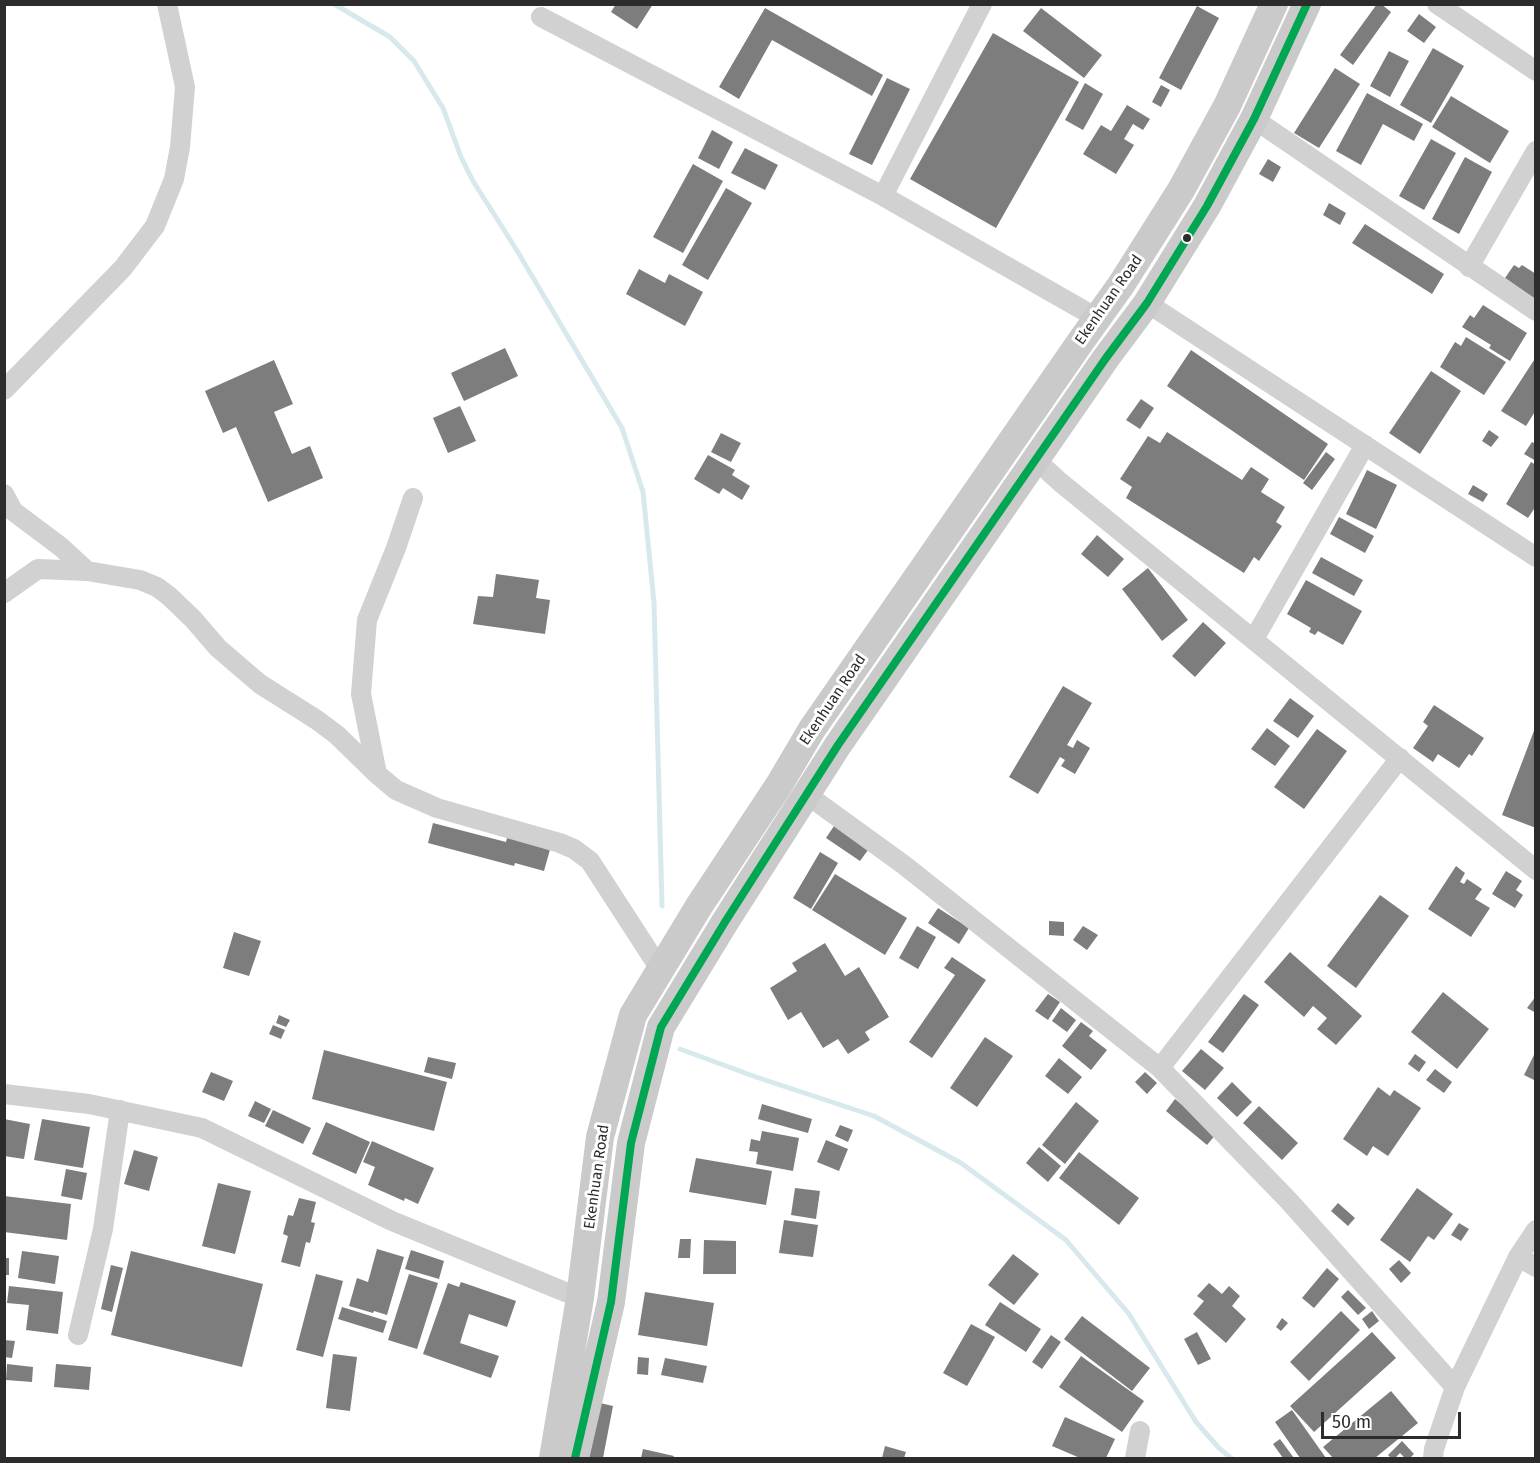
<!DOCTYPE html>
<style>
body{margin:0}
#map{position:relative;width:1540px;height:1463px;overflow:hidden;background:#fff;font-family:"Fira Sans",sans-serif}
canvas{display:block}
.frame{position:absolute;inset:0;border:6px solid #2c2c2c;pointer-events:none}
.scale{position:absolute;left:1321px;top:1412px;width:140px;height:27px;box-sizing:border-box;border:3px solid #2c2c2c;border-top:0;padding-left:8px;font-size:18px;line-height:21px;white-space:nowrap;color:#2c2c2c;-webkit-text-stroke:4px #fff;paint-order:stroke}
</style>
<div id="map">
<canvas width="1540" height="1463"></canvas>
<div class="frame"></div>
<div class="scale">50 m</div>
</div>
<script>
const ctx = document.querySelector('canvas').getContext('2d');
ctx.lineJoin = 'round';
const poly = rows => new Path2D(rows.map(r => 'M' + r).join(''));
function trace(path, color, width, dash) { ctx.strokeStyle = color; ctx.lineWidth = width; ctx.lineCap = dash ? 'butt' : 'round'; ctx.setLineDash(dash || []); ctx.stroke(path); }
function fill(path, color) { ctx.fillStyle = color; ctx.fill(path, 'evenodd'); }
function drawText(font, color, halo, rows, align = 'center') {
  ctx.font = font + ' "Fira Sans",sans-serif'; ctx.lineWidth = 6; ctx.setLineDash([]); ctx.textBaseline = 'middle'; ctx.strokeStyle = halo; ctx.fillStyle = color; for (const [text, x, y, turn = 0] of rows) {
    ctx.save(); ctx.translate(x, y); ctx.rotate((+turn || 0) * Math.PI / 180); ctx.textAlign = isNaN(turn) ? turn : align; if (halo) ctx.strokeText(text, 0, 0); ctx.fillText(text, 0, 0); ctx.restore();
  }
}
trace(poly([
 [334,4,390,37,414,61,443,108,461,157,473,181,516,249,622,428,643,492,654,603,662,906],
 [680,1049,756,1077,874,1116,961,1163,1066,1240,1129,1314,1196,1422,1219,1448,1231,1458]
]), '#d8e9ee', 5);
fill(poly([
 [616,4,653,4,637,29,611,12],
 [1377,4,1381,4,1391,12,1353,65,1340,55],
 [1197,6,1219,18,1181,90,1159,78],
 [765,8,883,75,872,96,772,40,739,99,719,87],
 [1041,8,1102,55,1084,78,1023,31],
 [1419,14,1436,27,1424,43,1407,31],
 [993,33,1079,82,996,228,910,179],
 [1433,48,1464,66,1431,123,1400,105],
 [1389,51,1409,61,1390,97,1370,86],
 [1335,68,1360,84,1319,148,1294,133],
 [887,78,910,89,872,165,849,154],
 [1085,83,1103,94,1083,130,1065,120],
 [1161,85,1170,90,1161,107,1152,102],
 [1367,93,1423,124,1414,141,1383,124,1361,165,1336,151],
 [1451,96,1509,131,1490,163,1432,127],
 [1127,105,1150,119,1143,130,1133,124,1124,139,1134,145,1116,174,1083,154,1101,125,1111,131],
 [712,130,733,142,719,169,698,158],
 [1431,139,1456,153,1424,210,1399,196],
 [745,148,778,165,765,190,731,173],
 [1465,157,1492,172,1459,234,1432,219],
 [1268,159,1281,167,1273,182,1259,174],
 [693,164,723,181,683,253,653,237],
 [726,188,752,203,708,280,682,265],
 [1329,203,1346,213,1340,225,1323,215],
 [1365,224,1444,274,1432,294,1352,243],
 [1514,265,1519,268,1522,265,1536,274,1536,300,1505,278],
 [639,269,665,283,669,274,703,292,685,326,626,294],
 [1483,305,1527,333,1510,361,1489,348,1491,345,1462,327,1470,315,1474,318],
 [1466,337,1506,362,1484,395,1440,367,1455,342,1461,346],
 [505,348,518,376,464,401,451,373],
 [1191,350,1328,444,1304,480,1167,386],
 [1536,357,1536,410,1526,426,1501,411],
 [274,360,293,404,274,412,292,454,310,446,323,478,268,502,236,427,223,433,205,391],
 [1431,371,1461,391,1420,454,1389,433],
 [1141,399,1154,408,1140,429,1126,420],
 [460,406,476,441,448,453,433,418],
 [1489,430,1499,437,1491,447,1482,441],
 [1167,432,1242,480,1251,467,1269,479,1261,492,1285,507,1276,522,1282,526,1259,561,1254,557,1244,573,1126,498,1132,487,1120,479,1148,436,1160,443],
 [721,433,741,443,731,462,711,452],
 [1532,442,1536,444,1536,461,1524,454],
 [1326,452,1335,459,1312,490,1303,483],
 [708,455,735,470,732,475,750,486,742,500,723,488,719,494,694,479],
 [1531,462,1536,465,1536,506,1528,518,1506,504],
 [1367,470,1397,485,1376,529,1346,514],
 [1473,485,1488,494,1483,502,1468,494],
 [1339,517,1374,536,1365,553,1330,534],
 [1097,535,1124,559,1108,577,1081,554],
 [1321,557,1363,580,1354,596,1312,573],
 [1148,568,1188,620,1162,641,1122,589],
 [496,574,539,580,536,598,550,600,545,634,473,624,478,596,493,597],
 [1306,580,1362,611,1343,645,1318,631,1315,635,1309,632,1311,628,1287,614],
 [1203,622,1226,643,1195,677,1172,656],
 [1063,686,1092,703,1067,745,1073,748,1077,740,1090,748,1075,774,1061,766,1065,760,1060,757,1038,794,1009,777],
 [1290,698,1314,716,1298,738,1273,721],
 [1434,705,1484,738,1472,756,1469,754,1459,768,1438,754,1433,762,1413,748,1428,726,1423,722],
 [1267,728,1290,746,1275,766,1251,749],
 [1535,728,1536,728,1536,828,1502,815],
 [1317,729,1347,751,1304,809,1274,787],
 [433,823,506,842,508,834,551,846,544,871,515,863,514,866,428,843],
 [834,826,868,850,860,861,826,838],
 [820,852,838,863,811,909,793,898],
 [1456,866,1465,873,1460,882,1464,884,1467,879,1482,889,1475,899,1490,908,1471,937,1428,909],
 [1506,871,1522,881,1516,890,1523,895,1515,908,1492,894],
 [835,874,907,918,885,955,812,910],
 [1380,895,1409,916,1356,988,1327,966],
 [938,908,969,928,959,944,928,923],
 [1049,921,1064,922,1064,936,1049,935],
 [917,926,936,937,918,969,899,958],
 [1083,926,1098,935,1087,950,1073,940],
 [234,932,261,941,249,976,223,968],
 [825,943,845,976,859,967,889,1017,865,1032,870,1040,848,1054,838,1039,823,1048,801,1012,788,1020,770,988,797,971,792,963],
 [1290,952,1362,1016,1336,1045,1317,1029,1327,1018,1313,1006,1304,1017,1264,982],
 [952,957,986,980,932,1058,909,1042,955,975,944,968],
 [1443,992,1489,1029,1457,1069,1411,1032],
 [1048,994,1060,1002,1048,1020,1035,1011],
 [1244,994,1259,1005,1223,1053,1208,1042],
 [1536,996,1536,1013,1527,1008],
 [1061,1008,1076,1020,1067,1032,1052,1021],
 [279,1015,290,1020,286,1027,276,1023],
 [1081,1022,1093,1031,1089,1036,1107,1050,1091,1070,1062,1046],
 [273,1025,285,1030,281,1039,269,1034],
 [985,1037,1013,1056,977,1107,950,1088],
 [1201,1049,1224,1068,1205,1090,1182,1071],
 [324,1050,447,1082,434,1131,312,1099],
 [1536,1051,1536,1081,1524,1075],
 [1415,1054,1426,1062,1419,1072,1408,1064],
 [428,1057,456,1063,452,1079,424,1072],
 [1059,1058,1082,1077,1068,1094,1045,1076],
 [1435,1069,1452,1082,1444,1093,1426,1080],
 [211,1072,233,1081,224,1101,202,1092],
 [1145,1072,1157,1083,1147,1094,1135,1082],
 [1232,1082,1252,1102,1237,1117,1217,1098],
 [1378,1087,1390,1096,1394,1090,1421,1108,1388,1156,1373,1146,1367,1156,1343,1139],
 [1175,1099,1217,1133,1207,1145,1166,1111],
 [255,1101,271,1109,264,1123,248,1116],
 [1076,1102,1099,1121,1065,1164,1042,1145],
 [762,1104,812,1119,808,1133,758,1119],
 [1259,1106,1298,1143,1282,1160,1243,1123],
 [273,1110,311,1128,303,1144,265,1126],
 [4,1119,30,1124,24,1159,4,1156],
 [42,1119,90,1127,83,1168,34,1160],
 [326,1122,370,1142,356,1174,312,1154],
 [840,1125,853,1130,848,1142,835,1136],
 [762,1131,799,1138,793,1171,756,1164,758,1152,749,1151,751,1139,760,1141],
 [826,1140,848,1149,839,1171,817,1162],
 [372,1141,434,1168,418,1204,405,1198,404,1201,368,1185,375,1167,363,1162],
 [1039,1147,1061,1166,1048,1182,1026,1163],
 [134,1150,158,1157,149,1191,124,1184],
 [1079,1152,1139,1198,1119,1225,1059,1178],
 [696,1158,772,1171,766,1205,689,1192],
 [66,1169,87,1173,82,1200,61,1196],
 [218,1183,251,1191,235,1254,202,1246],
 [795,1188,820,1191,816,1219,791,1215],
 [1417,1188,1453,1214,1434,1240,1428,1236,1410,1262,1380,1240],
 [4,1196,71,1204,67,1240,4,1232],
 [299,1198,316,1202,311,1222,315,1223,310,1243,306,1242,300,1267,281,1262,288,1236,283,1234,288,1215,293,1216],
 [1338,1203,1355,1218,1348,1226,1331,1211],
 [784,1220,818,1225,813,1257,779,1253],
 [1459,1223,1469,1229,1461,1241,1451,1235],
 [680,1239,691,1239,690,1258,678,1258],
 [704,1240,736,1241,736,1274,703,1274],
 [377,1249,404,1257,387,1315,374,1311,373,1313,349,1306,357,1278,368,1282],
 [411,1250,444,1261,439,1279,405,1269],
 [22,1251,59,1256,55,1284,18,1278],
 [131,1251,263,1284,242,1367,111,1335],
 [1013,1254,1039,1274,1014,1305,988,1285],
 [4,1258,9,1258,9,1275,4,1275],
 [1399,1260,1411,1273,1401,1283,1389,1269],
 [111,1265,123,1268,112,1312,101,1309],
 [1327,1268,1339,1279,1314,1308,1302,1298],
 [316,1274,343,1281,323,1357,296,1350],
 [409,1274,438,1283,417,1349,388,1340],
 [461,1282,516,1301,507,1327,469,1314,460,1343,499,1356,491,1378,423,1354,448,1283,459,1287],
 [1209,1283,1222,1294,1229,1286,1240,1296,1232,1306,1246,1319,1226,1343,1193,1314,1204,1301,1197,1296],
 [9,1286,63,1292,58,1334,26,1330,29,1305,7,1303],
 [1348,1290,1366,1308,1358,1315,1341,1297],
 [645,1292,714,1303,707,1346,638,1335],
 [1000,1302,1041,1329,1026,1352,985,1325],
 [342,1307,387,1321,383,1333,338,1319],
 [1341,1311,1360,1330,1309,1381,1290,1362],
 [1372,1311,1379,1321,1369,1329,1362,1319],
 [1082,1316,1150,1368,1132,1391,1064,1339],
 [1282,1318,1288,1323,1281,1331,1276,1327],
 [971,1324,995,1337,967,1386,943,1373],
 [1197,1332,1211,1359,1198,1365,1184,1339],
 [1372,1332,1396,1358,1314,1432,1290,1406],
 [1051,1335,1061,1342,1042,1369,1032,1362],
 [4,1340,15,1341,12,1358,4,1357],
 [333,1354,357,1357,350,1411,326,1408],
 [1081,1356,1144,1401,1122,1432,1059,1387],
 [638,1357,649,1358,648,1375,637,1374],
 [665,1358,707,1366,703,1383,661,1375],
 [7,1364,33,1367,32,1382,6,1380],
 [56,1364,91,1367,89,1390,54,1387],
 [1391,1391,1418,1423,1375,1458,1333,1458,1323,1447],
 [600,1403,613,1406,603,1458,589,1458],
 [1292,1410,1326,1458,1300,1458,1275,1422],
 [1065,1417,1115,1439,1106,1458,1080,1458,1052,1446],
 [1280,1439,1294,1458,1283,1458,1273,1444],
 [1402,1441,1414,1454,1410,1458,1405,1458,1400,1453,1395,1458,1391,1458,1388,1455],
 [885,1446,906,1452,904,1458,882,1458],
 [643,1449,674,1456,673,1458,641,1458]
]), '#7d7d7d');
trace(poly([
 [1437,4,1536,71],
 [541,17,883,196,1097,318],
 [1254,119,1536,311],
 [883,196,982,4],
 [1469,267,1536,151],
 [1147,303,1536,557],
 [4,390,123,268,155,226,174,179,180,147,185,87,167,4],
 [1036,460,1060,482,1536,870],
 [4,494,13,511,61,547,87,571,140,580,157,587,169,596,193,619,218,648,260,684,317,720,337,735,377,774,396,790,437,808,560,843,574,849,590,861,660,969],
 [4,593,38,569,87,571],
 [1254,639,1365,445],
 [377,774,361,694,367,620,396,548,413,498],
 [806,794,904,865,1160,1068,1289,1201,1455,1387],
 [1160,1068,1400,758],
 [4,1094,89,1104,202,1128,392,1221,580,1298],
 [1518,1257,1536,1267],
 [78,1335,103,1229,120,1110],
 [1135,1458,1140,1431],
 [1433,1458,1434,1449,1455,1387,1518,1257,1536,1230]
]), '#d1d1d1', 20);
trace(poly([
 [553,1458,580,1298,600,1137,633,1015,699,906,779,785,812,729,1081,341,1121,285,1181,190,1227,106,1274,4],
 [575,1458,611,1302,631,1143,661,1027,725,922,838,745,1106,358,1147,303,1207,206,1254,119,1307,4]
]), '#cacaca', 28);
trace(poly([
 [575,1458,611,1302,631,1143,661,1027,725,922,838,745,1106,358,1147,303,1207,206,1254,119,1307,4]
]), '#00a651', 8);
for (const [x, y, r, color] of [
 [1187,238,5,"#2c2c2c"]
]) { const dot = new Path2D(); dot.arc(x, y, r, 0, 2 * Math.PI); ctx.fillStyle = color; ctx.fill(dot); trace(dot, '#fff', 2); }
drawText('15px', '#2c2c2c', '#fff', [
 ["Ekenhuan Road",1109,300,-55],
 ["Ekenhuan Road",833,700,-56],
 ["Ekenhuan Road",597,1177,-82]
]);
</script>
